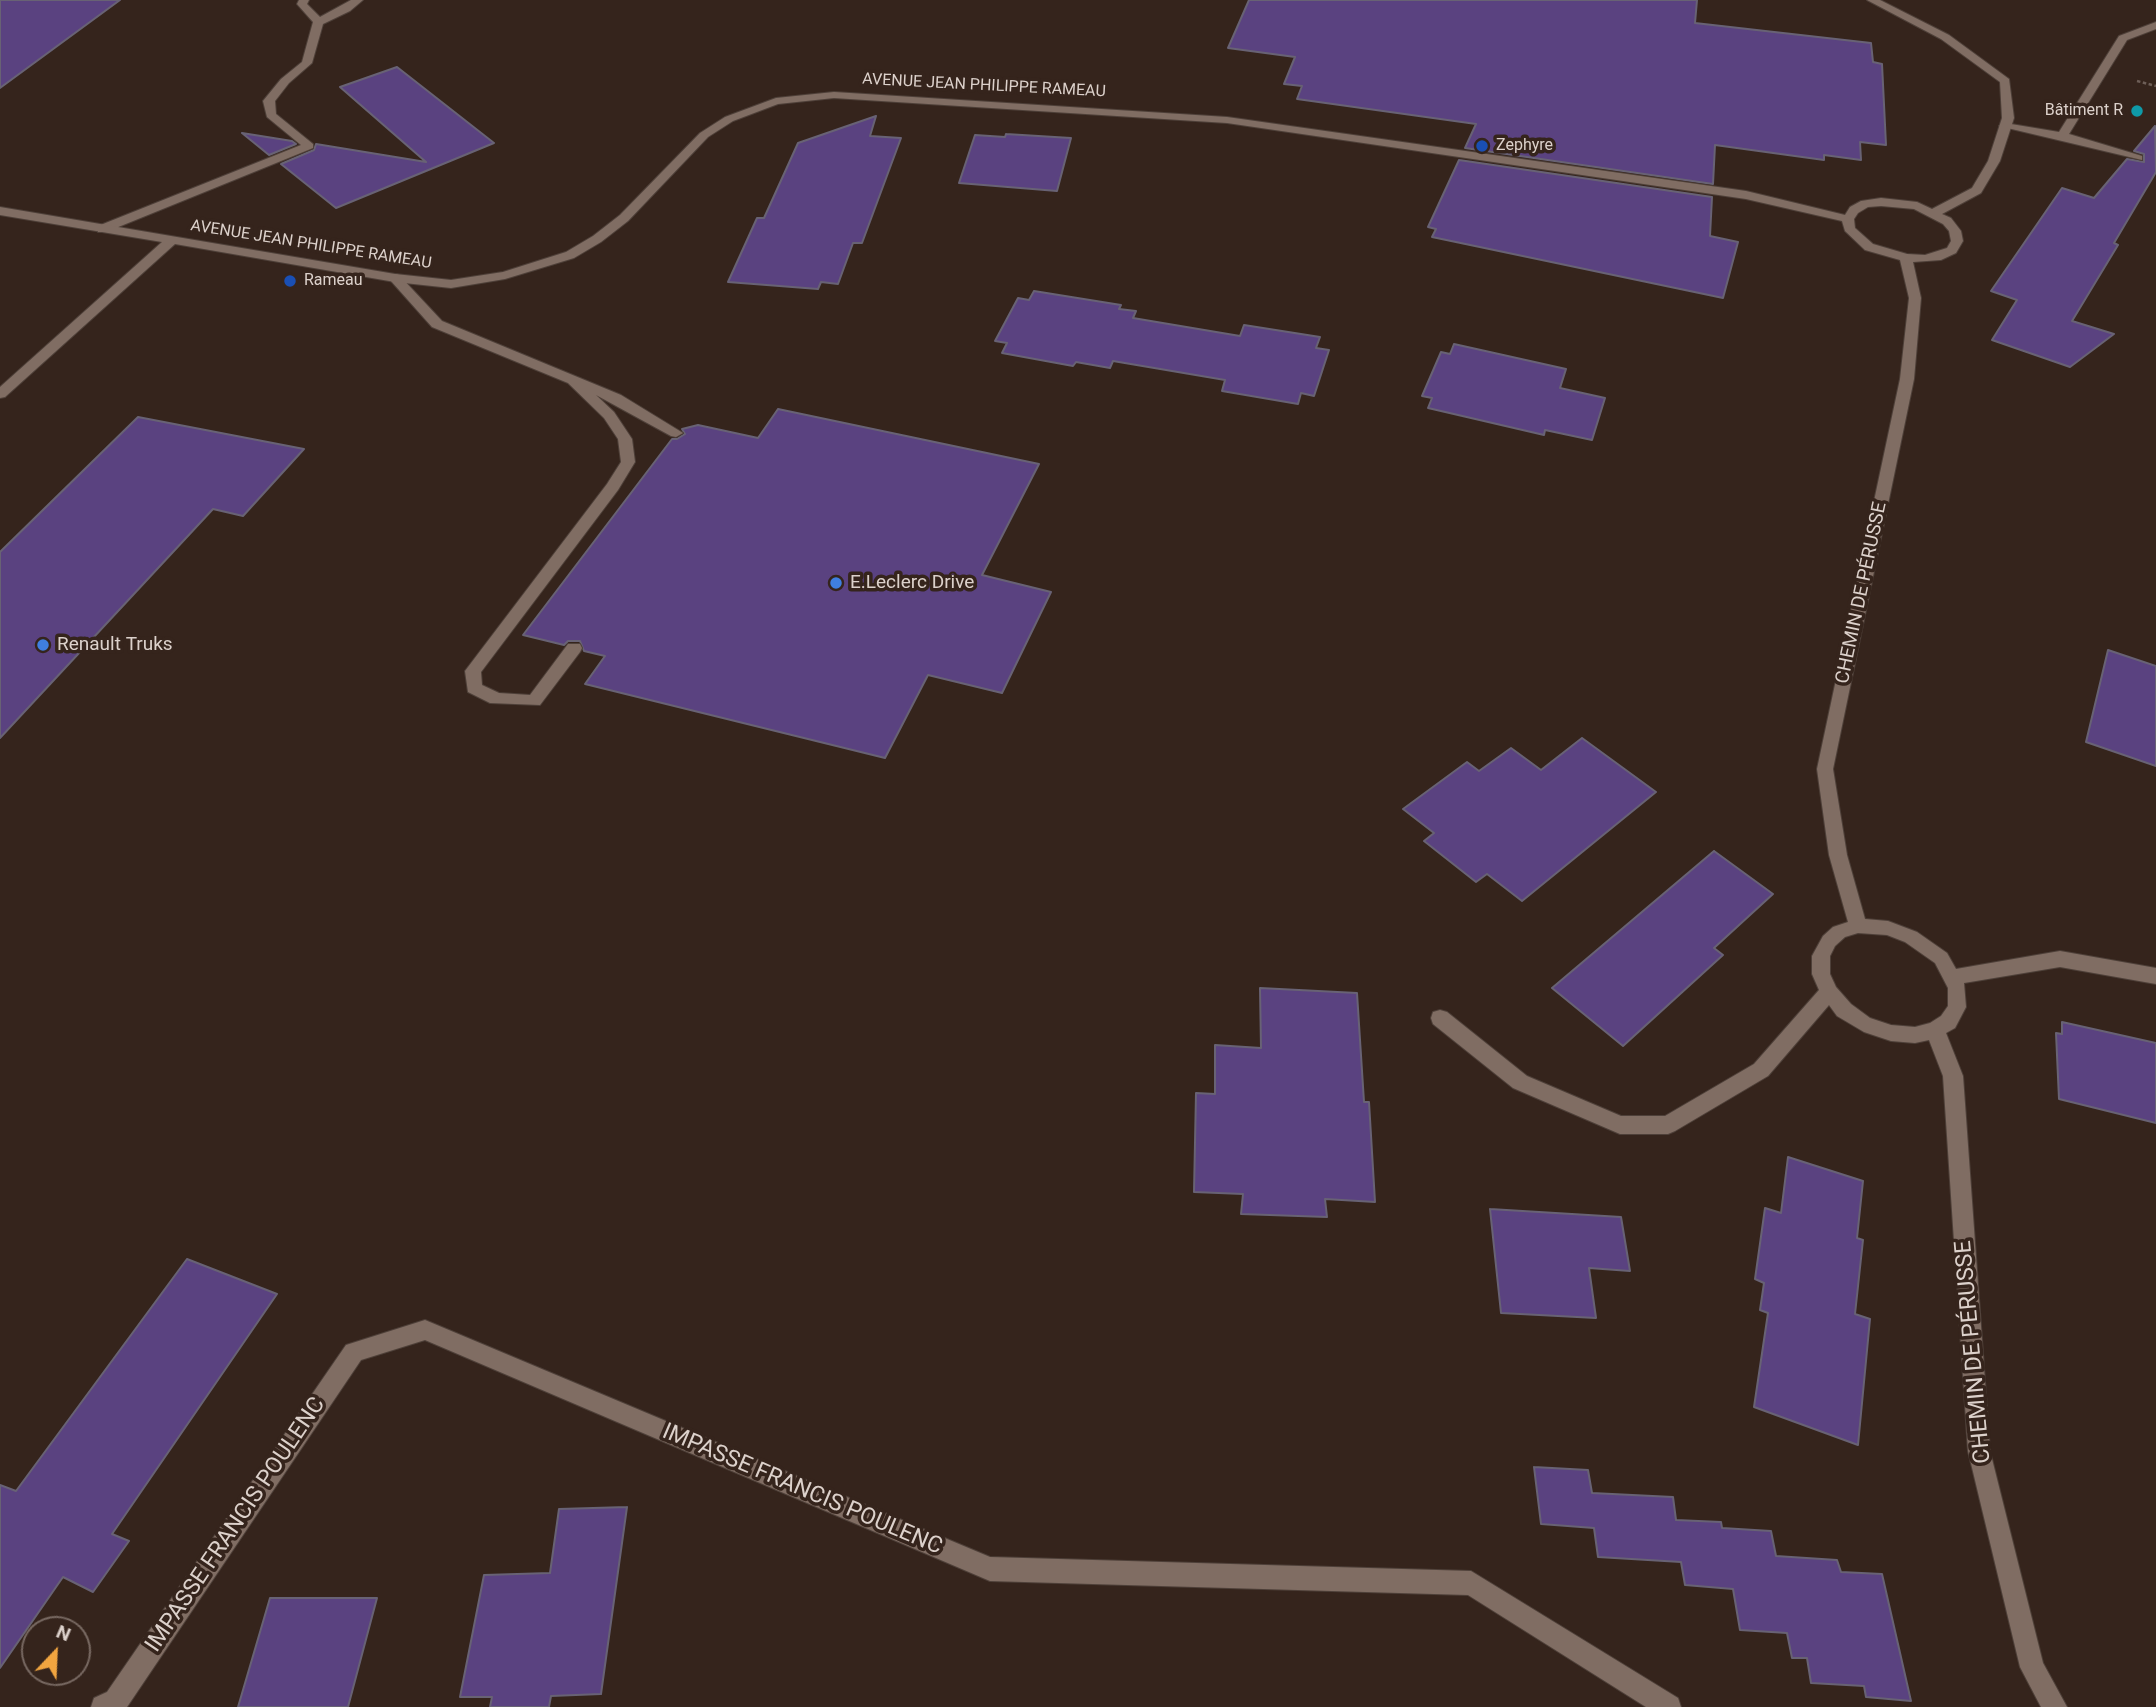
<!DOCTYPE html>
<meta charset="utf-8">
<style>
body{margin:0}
#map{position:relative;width:2156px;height:1707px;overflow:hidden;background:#35241c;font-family:Roboto,sans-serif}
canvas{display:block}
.north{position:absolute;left:21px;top:1616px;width:70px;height:70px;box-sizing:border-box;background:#35241c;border:2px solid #786962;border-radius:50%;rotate:23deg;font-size:19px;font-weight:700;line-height:28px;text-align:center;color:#dcd1cb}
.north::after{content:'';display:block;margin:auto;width:24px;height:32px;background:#f1a540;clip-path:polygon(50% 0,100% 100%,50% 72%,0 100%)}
</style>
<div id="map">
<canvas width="2156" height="1707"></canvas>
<div class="north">N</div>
</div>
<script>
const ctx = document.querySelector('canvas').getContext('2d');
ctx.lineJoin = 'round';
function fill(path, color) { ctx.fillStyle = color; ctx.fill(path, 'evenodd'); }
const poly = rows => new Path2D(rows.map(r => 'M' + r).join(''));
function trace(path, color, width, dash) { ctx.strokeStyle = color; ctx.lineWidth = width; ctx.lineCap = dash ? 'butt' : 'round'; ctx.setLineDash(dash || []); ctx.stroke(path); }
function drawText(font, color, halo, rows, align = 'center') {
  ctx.font = font + ' Roboto,sans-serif'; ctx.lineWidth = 7; ctx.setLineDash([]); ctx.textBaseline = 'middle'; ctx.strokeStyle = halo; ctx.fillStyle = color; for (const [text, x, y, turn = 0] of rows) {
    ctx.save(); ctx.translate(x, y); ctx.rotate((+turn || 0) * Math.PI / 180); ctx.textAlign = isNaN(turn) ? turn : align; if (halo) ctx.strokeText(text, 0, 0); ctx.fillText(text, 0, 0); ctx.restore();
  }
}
const building = poly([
 [0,0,120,0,0,88,0,0],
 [1249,0,1697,0,1695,23,1871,43,1873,62,1882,64,1886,145,1860,142,1861,160,1824,155,1824,160,1715,145,1713,184,1465,148,1476,124,1297,99,1302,86,1284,84,1295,57,1228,48,1249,0],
 [397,67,494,143,336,208,281,164,314,150,316,144,426,162,340,87,397,67],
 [876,116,870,136,901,138,862,243,853,243,838,284,821,282,818,289,728,282,757,218,764,218,798,143,876,116],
 [2155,126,2156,172,2114,243,2118,245,2072,321,2114,334,2070,367,1992,340,2017,300,1991,291,2062,188,2094,198,2127,159,2144,162,2144,154,2134,151,2155,126],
 [242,133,292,141,296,144,269,155,242,133],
 [1006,134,1071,138,1057,191,959,183,975,135,1005,137,1006,134],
 [1459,160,1712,197,1710,236,1738,242,1723,298,1432,237,1436,229,1428,227,1459,160],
 [1034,291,1121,305,1119,309,1136,311,1133,318,1240,336,1244,325,1320,337,1316,348,1329,350,1314,396,1301,393,1298,404,1222,391,1225,380,1113,361,1110,368,1076,362,1073,366,1002,353,1007,343,995,341,1018,298,1029,300,1034,291],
 [1454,344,1566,369,1560,388,1605,398,1592,440,1545,430,1544,435,1428,408,1432,398,1422,396,1441,352,1450,354,1454,344],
 [778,409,1039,464,982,575,1051,592,1002,693,928,675,885,758,585,684,605,656,584,651,580,641,568,641,564,645,523,635,672,439,677,439,685,434,682,429,698,425,758,438,778,409],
 [138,417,304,449,243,516,213,509,0,738,0,552,138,417],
 [2108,650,2156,666,2156,766,2086,742,2108,650],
 [1582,738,1656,792,1522,901,1487,874,1476,882,1424,841,1434,833,1403,809,1467,762,1479,771,1511,748,1541,770,1582,738],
 [1714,851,1773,894,1714,948,1723,955,1623,1046,1552,988,1714,851],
 [1260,988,1357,993,1364,1102,1369,1102,1375,1202,1325,1199,1327,1217,1241,1214,1243,1194,1194,1192,1196,1093,1215,1094,1215,1045,1261,1048,1260,988],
 [2062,1022,2156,1043,2156,1123,2059,1099,2056,1033,2062,1034,2062,1022],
 [1788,1157,1863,1181,1857,1238,1863,1240,1855,1314,1870,1319,1858,1445,1754,1407,1768,1313,1760,1310,1764,1283,1755,1279,1765,1208,1781,1213,1788,1157],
 [1490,1209,1621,1217,1630,1271,1589,1268,1596,1318,1501,1313,1490,1209],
 [187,1259,277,1294,112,1534,129,1541,93,1592,63,1577,0,1668,0,1485,16,1491,187,1259],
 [1534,1467,1588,1470,1592,1493,1673,1497,1676,1520,1721,1522,1722,1528,1771,1531,1776,1556,1837,1560,1841,1572,1882,1574,1911,1701,1866,1697,1864,1686,1811,1683,1807,1658,1792,1658,1787,1633,1740,1630,1733,1589,1685,1585,1681,1562,1598,1557,1594,1528,1541,1524,1534,1467],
 [627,1507,601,1694,551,1696,549,1707,490,1707,492,1697,460,1697,484,1575,550,1573,559,1509,627,1507],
 [270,1598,377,1598,348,1707,238,1707,270,1598]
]);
fill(building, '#5a4280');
trace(building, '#686274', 2);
const lane = poly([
 [299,0,309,0,307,4,320,17,351,0,363,0,350,11,323,24,312,63,289,83,275,101,276,114,313,144,313,148,106,232,98,232,98,226,301,145,267,117,263,101,281,79,302,62,313,22,297,4,299,0],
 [2156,22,2156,29,2127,40,2069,134,2142,156,2142,160,1999,126,2005,123,2059,132,2119,36,2156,22],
 [395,274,399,275,442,321,621,395,683,433,676,437,671,436,596,395,614,412,632,439,635,462,618,490,481,672,482,685,499,693,530,695,568,644,580,644,582,648,580,652,540,705,490,703,468,692,465,671,607,484,621,462,618,439,604,418,568,383,432,327,391,281,389,278,395,274]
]);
const street = poly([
 [1867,0,1880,0,1949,35,2009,79,2014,118,2000,161,1981,193,1942,214,1951,218,1961,231,1963,241,1956,253,1941,260,1913,262,1921,298,1914,379,1833,769,1847,855,1865,919,1888,921,1917,932,1947,953,1956,969,2060,951,2156,968,2156,984,2060,967,1964,983,1966,1007,1955,1028,1946,1033,1963,1076,1990,1451,2043,1663,2067,1707,2041,1707,2020,1667,1968,1451,1943,1076,1929,1040,1915,1043,1891,1041,1864,1032,1837,1016,1829,1005,1768,1076,1675,1131,1668,1134,1620,1134,1513,1088,1433,1024,1431,1018,1433,1012,1440,1010,1447,1012,1527,1076,1621,1116,1665,1116,1754,1064,1819,990,1812,974,1812,956,1823,936,1833,927,1848,922,1829,855,1817,769,1900,379,1909,298,1900,260,1865,250,1845,231,1842,221,1746,199,1227,123,834,98,778,104,733,121,708,137,628,221,601,242,574,258,505,279,451,288,395,282,175,244,5,397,0,398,0,387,162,242,0,215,0,207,395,274,451,280,503,272,566,252,593,236,620,215,700,133,725,117,776,98,834,92,1227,117,1746,191,1845,215,1850,207,1861,201,1881,198,1917,202,1932,209,1972,188,1988,161,2002,118,2000,82,1941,39,1867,0],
 [1881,206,1914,209,1943,224,1949,231,1951,241,1947,248,1925,255,1907,254,1873,244,1855,228,1854,219,1858,213,1868,207,1881,206],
 [1858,933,1887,935,1905,942,1935,963,1948,988,1948,1006,1941,1016,1930,1023,1915,1027,1891,1025,1870,1018,1851,1004,1836,987,1830,974,1830,956,1835,946,1845,937,1858,933],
 [425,1320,990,1557,1471,1571,1678,1698,1681,1707,1646,1707,1468,1595,990,1581,425,1340,361,1360,127,1707,91,1707,94,1698,107,1692,346,1345,425,1320]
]);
trace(lane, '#4e4039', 2);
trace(street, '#4e4039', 2);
trace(poly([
 [2137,81,2156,86]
]), '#6d5e57', 2.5, [3.5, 2.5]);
fill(lane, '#806d63');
fill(street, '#806d63');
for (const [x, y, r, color] of [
 [2137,111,7,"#0f9aa8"],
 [1482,146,7,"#1a4fb4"],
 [290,281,7,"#1a4fb4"],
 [836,583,7,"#3f7fe0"],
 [43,645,7,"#3f7fe0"]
]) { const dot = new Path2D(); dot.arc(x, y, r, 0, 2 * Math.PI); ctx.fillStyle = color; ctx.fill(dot); trace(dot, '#35241c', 2.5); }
drawText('16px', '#dcd1cb', '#35241c', [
 ["AVENUE JEAN PHILIPPE RAMEAU",984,86,3],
 ["AVENUE JEAN PHILIPPE RAMEAU",311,245,9]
]);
drawText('16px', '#dcd1cb', '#35241c', [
 ["Bâtiment R",2123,111,"right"],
 ["Zephyre",1496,146],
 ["Rameau",304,281]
], 'left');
drawText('19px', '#dcd1cb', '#35241c', [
 ["E.Leclerc Drive",850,583],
 ["Renault Truks",57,645]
], 'left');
drawText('19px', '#dcd1cb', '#35241c', [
 ["CHEMIN DE PÉRUSSE",1862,593,-78]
]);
drawText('23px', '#dcd1cb', '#35241c', [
 ["CHEMIN DE PÉRUSSE",1974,1352,-95],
 ["IMPASSE FRANCIS POULENC",802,1490,23],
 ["IMPASSE FRANCIS POULENC",236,1525,-56]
]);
</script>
